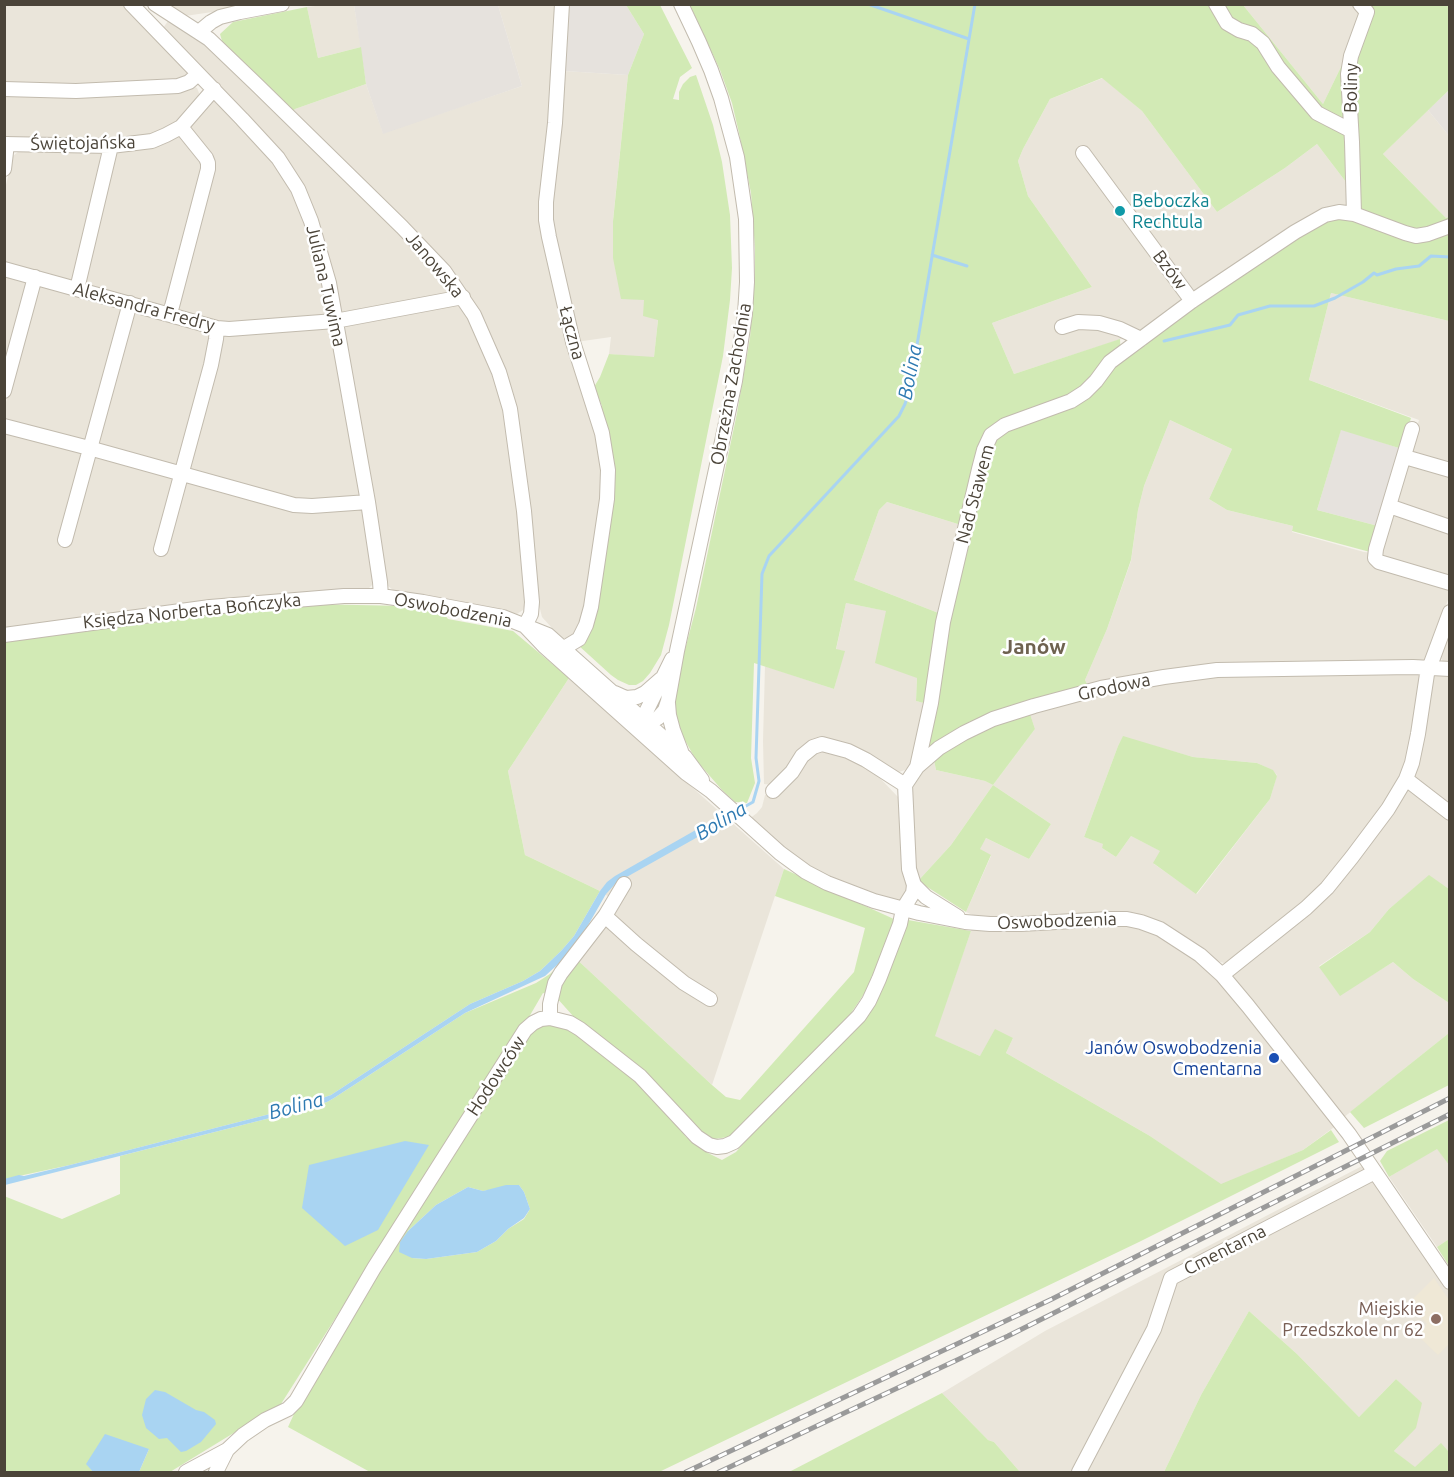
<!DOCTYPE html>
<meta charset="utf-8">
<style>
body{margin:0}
#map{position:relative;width:1454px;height:1477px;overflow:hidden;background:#f6f3ec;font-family:Ubuntu,sans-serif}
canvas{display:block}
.frame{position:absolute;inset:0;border:6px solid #4b4439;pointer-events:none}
</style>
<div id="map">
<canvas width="1454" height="1477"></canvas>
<div class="frame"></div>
</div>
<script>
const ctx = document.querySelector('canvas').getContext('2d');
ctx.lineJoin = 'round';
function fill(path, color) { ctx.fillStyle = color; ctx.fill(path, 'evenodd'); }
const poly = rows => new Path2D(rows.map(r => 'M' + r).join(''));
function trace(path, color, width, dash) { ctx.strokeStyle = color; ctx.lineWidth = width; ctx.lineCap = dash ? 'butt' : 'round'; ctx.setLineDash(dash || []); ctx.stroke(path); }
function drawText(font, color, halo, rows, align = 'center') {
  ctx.font = font + ' Ubuntu,sans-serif'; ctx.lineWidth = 5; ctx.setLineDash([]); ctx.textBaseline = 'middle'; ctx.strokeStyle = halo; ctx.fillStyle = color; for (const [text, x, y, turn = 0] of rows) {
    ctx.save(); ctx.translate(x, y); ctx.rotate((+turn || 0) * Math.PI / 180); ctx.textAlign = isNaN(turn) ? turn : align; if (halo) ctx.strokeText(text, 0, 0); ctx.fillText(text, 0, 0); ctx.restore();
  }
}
fill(poly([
 [4,5,124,5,187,69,188,73,186,78,178,83,5,85],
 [162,5,260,5,185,16],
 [323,5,354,5,361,47,318,58,307,7],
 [498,5,558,5,545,189,594,419,604,478,590,587,576,635,569,638,561,638,542,617,539,605,515,410,468,297,292,112,295,109,366,84,383,133,522,86],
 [1243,5,1371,5,1323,104],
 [168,21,208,45,440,270,452,294,341,313,316,219,301,180,273,144,161,31],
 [564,71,628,75,613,220,645,300,658,319,654,358,609,354,611,337,576,342,549,219],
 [1103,78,1142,111,1217,212,1285,168,1317,144,1349,186,1347,207,1140,333,1014,374,992,323,1092,287,1028,196,1018,161,1023,149,1050,99],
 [193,86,197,88,199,93,198,98,178,121,165,130,156,134,122,140,5,139,5,94],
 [215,100,271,155,292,185,315,250,330,313,326,318,228,324,182,312,177,309,210,177,189,127,210,102],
 [1428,110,1449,136,1449,217,1446,218,1383,154],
 [178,135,182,135,205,161,166,303,162,306,88,287,85,284,115,151],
 [19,151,102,152,104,158,77,278,71,282,5,265,5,189,13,156],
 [5,274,26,282,28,288,5,380],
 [38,284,121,308,122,310,87,439,83,441,5,420,5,406,35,287],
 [1331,293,1449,321,1449,597,1426,659,1421,662,1218,665,1088,686,1085,680,1107,629,1131,561,1138,510,1144,486,1170,420,1232,449,1209,499,1227,510,1293,526,1292,532,1364,552,1377,553,1419,420,1309,380],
 [457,302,465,308,496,374,507,411,520,510,525,604,523,610,517,614,397,593,388,586,384,579,343,327,351,323],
 [139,309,211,331,214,337,178,467,100,446,96,439,131,313],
 [326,328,333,332,361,498,305,500,294,499,191,471,188,463,223,334],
 [5,430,181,480,361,509,366,512,374,583,368,589,361,590,277,594,145,608,5,630],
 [887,502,961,525,941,614,854,580,879,510],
 [846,603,887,611,917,678,916,701,925,703,910,765,905,770,899,772,893,771,828,739,772,785,764,784,763,741,765,666,834,689,844,651,836,650],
 [1449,626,1449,664,1443,662,1440,656],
 [1414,672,1418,673,1421,679,1410,757,1400,782,1374,825,1323,886,1307,902,1287,919,1230,962,1224,963,1217,961,1179,935,1160,923,1144,918,1126,914,1108,913,1008,919,987,919,975,916,966,912,991,856,979,849,986,838,1029,859,1051,824,993,785,951,845,918,881,911,856,911,792,914,781,934,760,936,770,985,781,993,785,1035,729,1029,712,1082,696,1129,685,1186,677,1224,675],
 [1123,737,1193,757,1257,763,1272,770,1277,775,1270,799,1197,894,1154,864,1161,851,1131,836,1116,857,1102,848,1104,844,1084,837,1118,746],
 [1449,672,1449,806,1413,777,1432,675],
 [569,678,784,869,712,1085,571,954,609,897,600,891,525,855,508,771],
 [819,749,837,752,874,772,898,797,902,860,909,887,903,901,892,901,819,873,792,856,749,819,757,813,762,807,765,795,773,796,784,790,809,756],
 [1410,787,1449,817,1449,889,1429,876,1389,909,1370,932,1319,966,1340,995,1393,962,1413,979,1449,1003,1449,1033,1343,1118,1232,979,1231,975,1304,914,1406,788],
 [1128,922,1172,939,1218,979,1337,1125,1303,1150,1221,1185,1150,1136,1006,1053,1013,1038,980,1056,934,1036,972,928],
 [1437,1148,1449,1165,1449,1239,1437,1247,1389,1177],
 [1364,1165,1449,1288,1449,1452,1441,1444,1415,1468,1394,1451,1415,1428,1421,1403,1396,1379,1359,1417,1297,1354,1249,1311,1201,1395,1164,1472,1020,1472,994,1442,988,1440,942,1393,1045,1331]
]), '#eae5da');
fill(poly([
 [354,5,498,5,522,86,383,134,366,84],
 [568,5,626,5,644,34,628,75,564,71],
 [1449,90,1449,136,1428,110],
 [1341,429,1402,449,1378,526,1317,510]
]), '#e6e2dd');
fill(poly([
 [1434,1278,1449,1300,1449,1344,1438,1355,1417,1335,1427,1324,1408,1304]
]), '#efe8d6');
fill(poly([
 [626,5,660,5,692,68,680,77,673,99,679,100,679,92,683,84,690,77,696,75,713,125,722,162,730,215,732,268,730,300,723,356,669,625,661,655,650,673,643,681,636,685,629,685,618,680,611,675,578,645,603,546,601,413,602,406,594,387,600,377,609,354,654,357,658,320,643,316,644,300,621,299,613,258,613,221,628,75,644,34],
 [690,5,1243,5,1323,104,1371,5,1449,5,1449,90,1383,154,1446,218,1449,217,1449,321,1331,293,1309,380,1411,418,1402,449,1341,430,1317,510,1378,526,1370,552,1292,531,1293,526,1227,510,1209,499,1232,449,1170,420,1144,486,1138,510,1131,560,1107,629,1085,680,1088,686,969,722,922,757,924,703,916,701,917,678,875,663,886,611,846,603,836,649,845,651,834,689,754,663,751,758,755,783,747,803,735,802,722,790,696,760,682,735,677,717,673,717,673,695,696,608,737,413,750,338,755,274,755,249,751,193,739,133,732,103,720,70],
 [1102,78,1142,111,1217,212,1285,168,1317,144,1349,186,1347,207,1140,333,1121,358,1120,339,1014,374,992,323,1092,287,1028,196,1018,161,1023,149,1050,99],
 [887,502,961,525,941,614,854,580,879,510],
 [307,7,318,58,361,47,366,84,295,109,292,112,224,48,220,34,233,22],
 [309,604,405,606,445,615,448,619,513,631,569,678,508,771,525,855,600,891,574,936,561,951,540,971,523,981,470,1004,331,1095,302,1105,270,1114,70,1165,5,1179,5,641,246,609],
 [1030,714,1035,729,993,785,1051,824,1029,859,986,838,980,849,991,855,966,912,918,881,951,845,993,785,985,781,936,770,934,760,967,736],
 [1123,736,1193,757,1257,763,1273,770,1277,776,1270,799,1196,894,1153,863,1160,851,1131,836,1116,857,1102,848,1103,844,1084,837,1118,746],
 [784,869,896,920,872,982,845,1022,738,1131,728,1137,714,1139,700,1133,643,1069,573,1016,556,997,543,993,529,1017,493,1069,281,1404,170,1472,139,1472,149,1449,87,1464,93,1472,5,1472,4,1196,62,1219,120,1194,120,1156,274,1117,327,1102,334,1098,465,1013,536,983,550,974,571,954,712,1085,726,1097,740,1100,854,972,865,928,775,896],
 [1429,875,1449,889,1449,1003,1413,979,1393,962,1340,996,1319,967,1370,932,1389,909],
 [908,920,971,931,935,1036,980,1056,995,1029,1013,1038,1006,1053,1150,1136,1221,1184,1303,1150,1331,1130,1339,1142,1139,1242,659,1472,370,1472,288,1427,299,1403,374,1275,532,1029,543,1024,569,1027,634,1078,668,1114,686,1137,708,1153,722,1160,736,1152,764,1121,884,980],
 [519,1185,524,1192,530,1209,524,1219,508,1229,496,1241,477,1252,426,1259,412,1258,408,1231,436,1205,468,1187,483,1191],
 [1449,1033,1449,1085,1364,1128,1350,1112],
 [1449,1120,1449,1165,1437,1149,1389,1177,1380,1161,1387,1151],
 [1449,1239,1449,1266,1437,1247],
 [1249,1311,1297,1354,1359,1417,1396,1379,1422,1403,1416,1428,1394,1451,1415,1467,1441,1443,1449,1452,1449,1472,1164,1472,1201,1395],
 [942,1393,988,1440,994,1442,1020,1472,789,1472]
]), '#d2eab5');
fill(poly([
 [715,819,719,825,616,883,606,894,579,941,566,957,545,976,465,1013,334,1098,327,1102,274,1117,5,1185,4,1179,19,1175,24,1176,70,1165,270,1114,302,1105,331,1095,470,1004,523,981,540,971,561,951,574,936,600,891,607,882,615,876],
 [405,1141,429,1145,378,1230,345,1246,302,1208,309,1165],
 [506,1185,519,1185,524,1192,530,1209,524,1218,508,1229,496,1241,477,1252,426,1259,412,1258,399,1252,400,1242,408,1231,436,1205,468,1187,483,1191],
 [155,1390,165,1392,196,1410,204,1412,215,1420,216,1424,201,1442,186,1451,181,1452,167,1438,159,1439,146,1428,142,1415,146,1399],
 [105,1434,149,1449,139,1472,93,1472,86,1464]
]), '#a9d4f2');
trace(poly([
 [868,4,969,39],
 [932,255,967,266],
 [1164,341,1230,325,1238,315,1270,306,1314,306,1335,298,1363,282,1374,273,1377,275,1396,269,1419,266,1431,256,1450,257],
 [739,810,753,802,759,781,756,758,762,574,769,556,899,416,905,404,909,392,975,4],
 [716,823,731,815]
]), '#a9d4f2', 3);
const minor = poly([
 [131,4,242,119,278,158,298,189,311,221,329,283,368,502,380,582,381,596],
 [155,4,209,39,257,85,402,227,444,271,474,315,499,372,510,409,524,511,532,602,531,614,525,626],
 [562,4,555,123,546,202,546,220,549,237,573,342,602,433,608,470,607,499,591,607,586,625,579,639,564,648],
 [1216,4,1227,23,1239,30,1252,34,1263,43,1278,67,1317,113,1350,130],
 [199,32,211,22,220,17,240,12,282,4],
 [4,89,76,91,178,86,189,82,198,74],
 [4,144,111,146,152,141,166,135,181,127,214,89],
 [1083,153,1192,301],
 [4,169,7,144],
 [1354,214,1352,142,1348,74,1351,56,1367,12,1360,4],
 [4,269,217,328,229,329,335,321,463,297],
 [77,289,111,146],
 [170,314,208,169,208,163,206,158,181,127],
 [1062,327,1078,322,1099,323,1120,329,1141,339],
 [4,391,35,277],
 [4,426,89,448,294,505,312,506,368,502],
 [1412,429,1376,549,1375,558,1379,562,1450,583],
 [1405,457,1450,470],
 [1389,506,1450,527],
 [65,540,130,303],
 [161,549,211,365,216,339,217,328],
 [525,626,544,646,686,773,711,791,780,853,806,872,827,883,874,901,919,913,965,922,990,924,1021,924,1109,919,1127,919,1141,922,1160,929,1200,955,1222,975,1248,1006,1349,1134,1450,1282],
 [4,635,210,607,344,596,381,596,423,602,503,617,548,635,685,757,702,780],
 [615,693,626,698,637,697,645,693,661,679],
 [668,703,669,715,673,730,681,751],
 [640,721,652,721,658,718,665,710,668,701,677,651,735,381,745,314,747,282,746,219,737,157,721,98,711,70,699,42,681,4],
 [644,727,645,714,672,659],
 [917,767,931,703,943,622,979,469,984,450,991,435,1005,425,1071,401,1085,392,1096,381,1110,362,1192,301,1295,232,1325,215,1339,212,1354,214,1405,233,1416,236,1428,234,1450,226],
 [1406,779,1450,813],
 [773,791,792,772,802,756,813,747,822,744,848,751,866,760,905,785],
 [605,916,636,944,684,983,710,999],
 [958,917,926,897,914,885,909,869,905,785,917,767,939,748,964,733,993,719,1034,706,1101,688,1164,677,1217,670,1413,667,1450,669],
 [1222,975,1306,908,1327,888,1352,857,1388,809,1406,779,1412,763,1418,734,1427,674,1450,612],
 [550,1018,550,1004,555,983,561,973,605,916,624,884],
 [186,1472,227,1450,243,1435,265,1420,288,1409,296,1401,374,1268,525,1030,533,1023,541,1019,550,1018,570,1023,580,1029,640,1076,697,1137,709,1145,717,1147,725,1146,734,1142,742,1134,859,1016,869,1001,879,979,900,924,903,909,913,893,914,885],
 [216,1472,227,1450],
 [1079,1472,1154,1329,1171,1278,1375,1172]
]);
trace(minor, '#c2bbae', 16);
trace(minor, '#fff', 14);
const rail = poly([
 [686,1472,1052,1299,1450,1098],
 [719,1472,1008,1336,1450,1114]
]);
trace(rail, '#9a9a9a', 5);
trace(rail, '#fff', 3, [9]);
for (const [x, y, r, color] of [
 [1120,211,6,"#0f9aa8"],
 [1274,1058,6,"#1a4fb4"],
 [1436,1319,6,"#8d6e63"]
]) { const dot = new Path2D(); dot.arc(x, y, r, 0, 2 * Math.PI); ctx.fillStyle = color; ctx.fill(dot); trace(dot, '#fff', 2); }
drawText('18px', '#4b4439', '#fff', [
 ["Boliny",1351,88,-89],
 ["Świętojańska",83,143,-1],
 ["Janowska",435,265,50],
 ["Bzów",1170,270,53],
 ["Juliana Tuwima",326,286,77],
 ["Aleksandra Fredry",144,307,15],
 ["Łączna",572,333,75],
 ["Obrzeżna Zachodnia",731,384,-80],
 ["Nad Stawem",975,494,-75],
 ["Oswobodzenia",453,610,11],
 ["Księdza Norberta Bończyka",192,611,-6],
 ["Grodowa",1114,687,-12],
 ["Oswobodzenia",1057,921,-2],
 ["Hodowców",496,1076,-57],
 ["Cmentarna",1225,1250,-27]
]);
drawText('18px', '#0d838f', '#fff', [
 ["Beboczka",1132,201],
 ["Rechtula",1132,222]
], 'left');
drawText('18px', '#164399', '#fff', [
 ["Janów Oswobodzenia",1262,1048],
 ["Cmentarna",1262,1069]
], 'right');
drawText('18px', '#785e54', '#fff', [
 ["Miejskie",1424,1309],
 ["Przedszkole nr 62",1424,1330]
], 'right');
drawText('italic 20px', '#2e7ab2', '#fff', [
 ["Bolina",910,372,-79],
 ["Bolina",721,821,-31],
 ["Bolina",296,1106,-15]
]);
drawText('bold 21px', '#6e6250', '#fff', [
 ["Janów",1034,647]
]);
</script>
